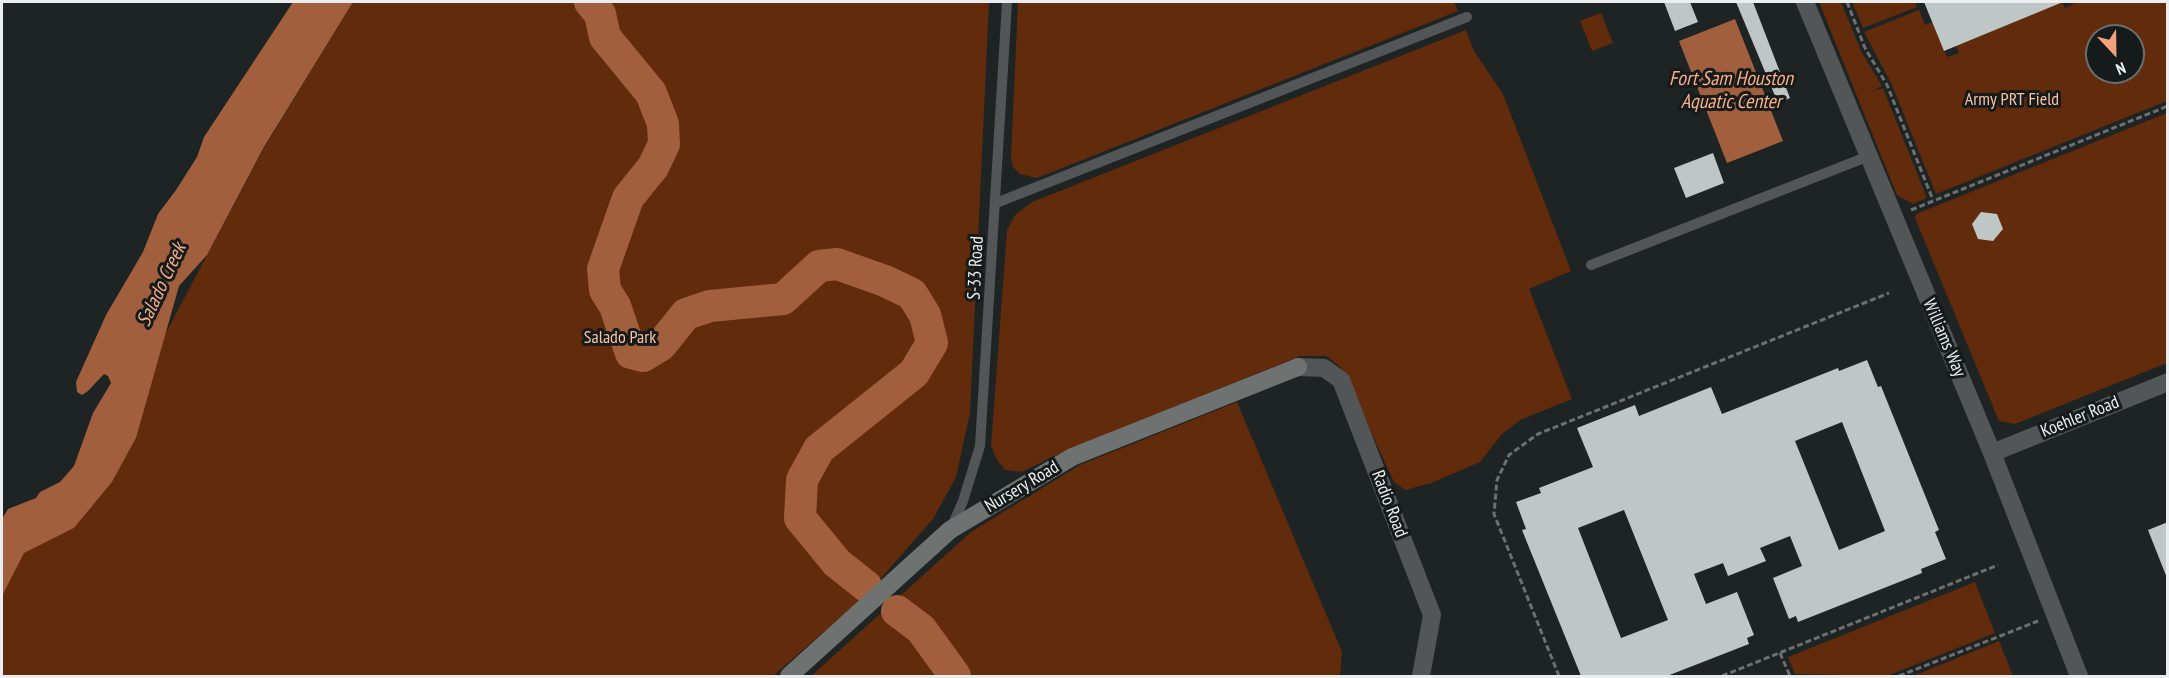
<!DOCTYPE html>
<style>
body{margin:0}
#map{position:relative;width:2169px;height:678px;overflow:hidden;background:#1e2323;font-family:"PT Sans Narrow",sans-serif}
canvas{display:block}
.frame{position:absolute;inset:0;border:3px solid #ebeeee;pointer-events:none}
.north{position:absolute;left:2085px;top:24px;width:60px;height:60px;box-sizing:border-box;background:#151a1a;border:2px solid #6b6f6f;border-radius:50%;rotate:158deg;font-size:16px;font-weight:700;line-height:24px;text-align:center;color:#ebeeee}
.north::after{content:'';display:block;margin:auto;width:21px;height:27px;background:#f1a17b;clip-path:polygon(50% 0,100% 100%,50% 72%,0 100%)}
</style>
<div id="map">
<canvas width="2169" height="678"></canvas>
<div class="frame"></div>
<div class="north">N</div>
</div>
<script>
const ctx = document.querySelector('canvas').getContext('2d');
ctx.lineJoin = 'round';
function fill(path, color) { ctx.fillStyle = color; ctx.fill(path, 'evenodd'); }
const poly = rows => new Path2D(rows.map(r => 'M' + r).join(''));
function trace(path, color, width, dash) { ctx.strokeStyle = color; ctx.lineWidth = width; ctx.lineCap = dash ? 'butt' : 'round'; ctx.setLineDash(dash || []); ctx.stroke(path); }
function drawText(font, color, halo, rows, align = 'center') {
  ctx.font = font + ' "PT Sans Narrow",sans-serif'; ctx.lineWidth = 6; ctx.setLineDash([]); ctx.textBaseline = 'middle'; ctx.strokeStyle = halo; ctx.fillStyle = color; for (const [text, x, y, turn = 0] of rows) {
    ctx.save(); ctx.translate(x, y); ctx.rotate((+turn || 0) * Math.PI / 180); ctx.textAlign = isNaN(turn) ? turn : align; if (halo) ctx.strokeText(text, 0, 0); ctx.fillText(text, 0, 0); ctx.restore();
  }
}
fill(poly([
 [353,2,989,2,970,413,956,477,933,519,868,593,773,676,2,676,2,596,24,552,74,528,112,482,136,438,162,340,264,148],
 [1018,2,1454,2,1458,11,1037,178,1020,174,1013,167,1011,157],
 [1819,2,1841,2,1861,51,1882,86,1871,92,1883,88,1927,198,1913,204,1897,195],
 [1852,2,1915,2,1917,7,1863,28],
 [2062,2,2065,8,2077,2,2167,2,2167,101,1936,194,1891,83,1864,32,1919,10,1925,25,1932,22,1947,57,1959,53,1956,46],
 [2097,36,2133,36,2133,72,2097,72],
 [1601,13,1613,43,1592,51,1580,21],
 [1466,30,1474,51,1503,94,1571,271,1529,289,1572,399,1520,420,1502,434,1480,462,1431,483,1405,490,1394,482,1342,369,1327,356,1300,356,1058,454,1022,472,1005,470,997,460,991,446,1007,230,1015,215,1032,202],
 [2167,113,2167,363,2015,424,1999,421,1915,218,1916,214],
 [1237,402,1342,652,1340,676,811,676,971,532,1008,509,1080,465],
 [1975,582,1995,633,1887,676,1795,674,1788,657],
 [1999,641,2013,676,1913,676]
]), '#622b0b');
fill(poly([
 [293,2,353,2,264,147,207,255,179,286,136,438,112,482,74,528,24,553,2,596,2,519,8,509,36,498,40,492,60,482,74,466,93,413,111,383,108,376,104,374,88,391,82,395,77,392,76,382,106,315,143,252,158,214,176,190,197,157,204,137],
 [1735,19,1783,141,1727,163,1679,41]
]), '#a15f3e');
trace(poly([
 [590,2,600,14,605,37,651,93,663,124,664,144,653,167,628,198,603,269,605,290,615,306,631,353,643,356,661,345,686,314,710,306,783,299,819,266,837,264,885,281,912,294,925,315,932,343,914,373,819,449,802,480,800,518,837,563,866,586],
 [897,611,921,629,955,676]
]), '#a15f3e', 32);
fill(poly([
 [1664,2,1690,2,1698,22,1675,31],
 [1736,2,1753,2,1790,98,1778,103],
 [1924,2,2063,2,1944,51],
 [1713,153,1724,183,1686,198,1674,168],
 [1981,212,1997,214,2003,229,1993,241,1978,239,1972,224],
 [1867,360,1878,387,1881,386,1939,530,1935,532,1946,559,1921,569,1922,573,1798,622,1796,616,1789,619,1773,578,1802,566,1790,536,1760,548,1766,561,1728,576,1723,563,1694,574,1706,604,1737,592,1754,635,1747,638,1749,644,1667,676,1581,676,1522,530,1526,529,1516,502,1541,493,1539,488,1593,467,1577,428,1635,405,1639,416,1711,387,1722,414,1838,368,1839,371],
 [1842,422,1885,531,1839,550,1795,441],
 [1624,510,1668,620,1621,638,1578,528],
 [2168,522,2168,578,2167,578,2148,530]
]), '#bfc6c6');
trace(poly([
 [1847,2,1865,48,1887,85,1933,200],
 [1911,210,2168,106],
 [1780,653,1790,676],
 [1559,676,1494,514,1497,480,1509,455,1538,434,1889,293],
 [1722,676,1998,565],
 [1899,676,2038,621]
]), '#6c7070', 3, [6, 3]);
trace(poly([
 [996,203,1467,17],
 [1591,265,1869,156],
 [952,526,963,501,980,446,1007,2]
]), '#535656', 10);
trace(poly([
 [1805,2,1992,453,2079,676],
 [1298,367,1324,368,1341,380,1432,615,1421,676],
 [1992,453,2168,382]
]), '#535656', 18);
trace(poly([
 [789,676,950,530,1072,457,1298,367]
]), '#6e7372', 18);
drawText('18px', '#fbc1a5', '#151a1a', [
 ["Army PRT Field",2012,100],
 ["Salado Park",620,338]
]);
drawText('18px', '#ebeeee', '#151a1a', [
 ["S-33 Road",976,268,-87],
 ["Williams Way",1944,338,67],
 ["Koehler Road",2080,417,-22],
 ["Nursery Road",1022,487,-31],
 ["Radio Road",1389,504,69]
]);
drawText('italic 20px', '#faae8a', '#151a1a', [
 ["Fort Sam Houston",1731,79],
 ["Aquatic Center",1731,102],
 ["Salado Creek",162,285,-65]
]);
</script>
